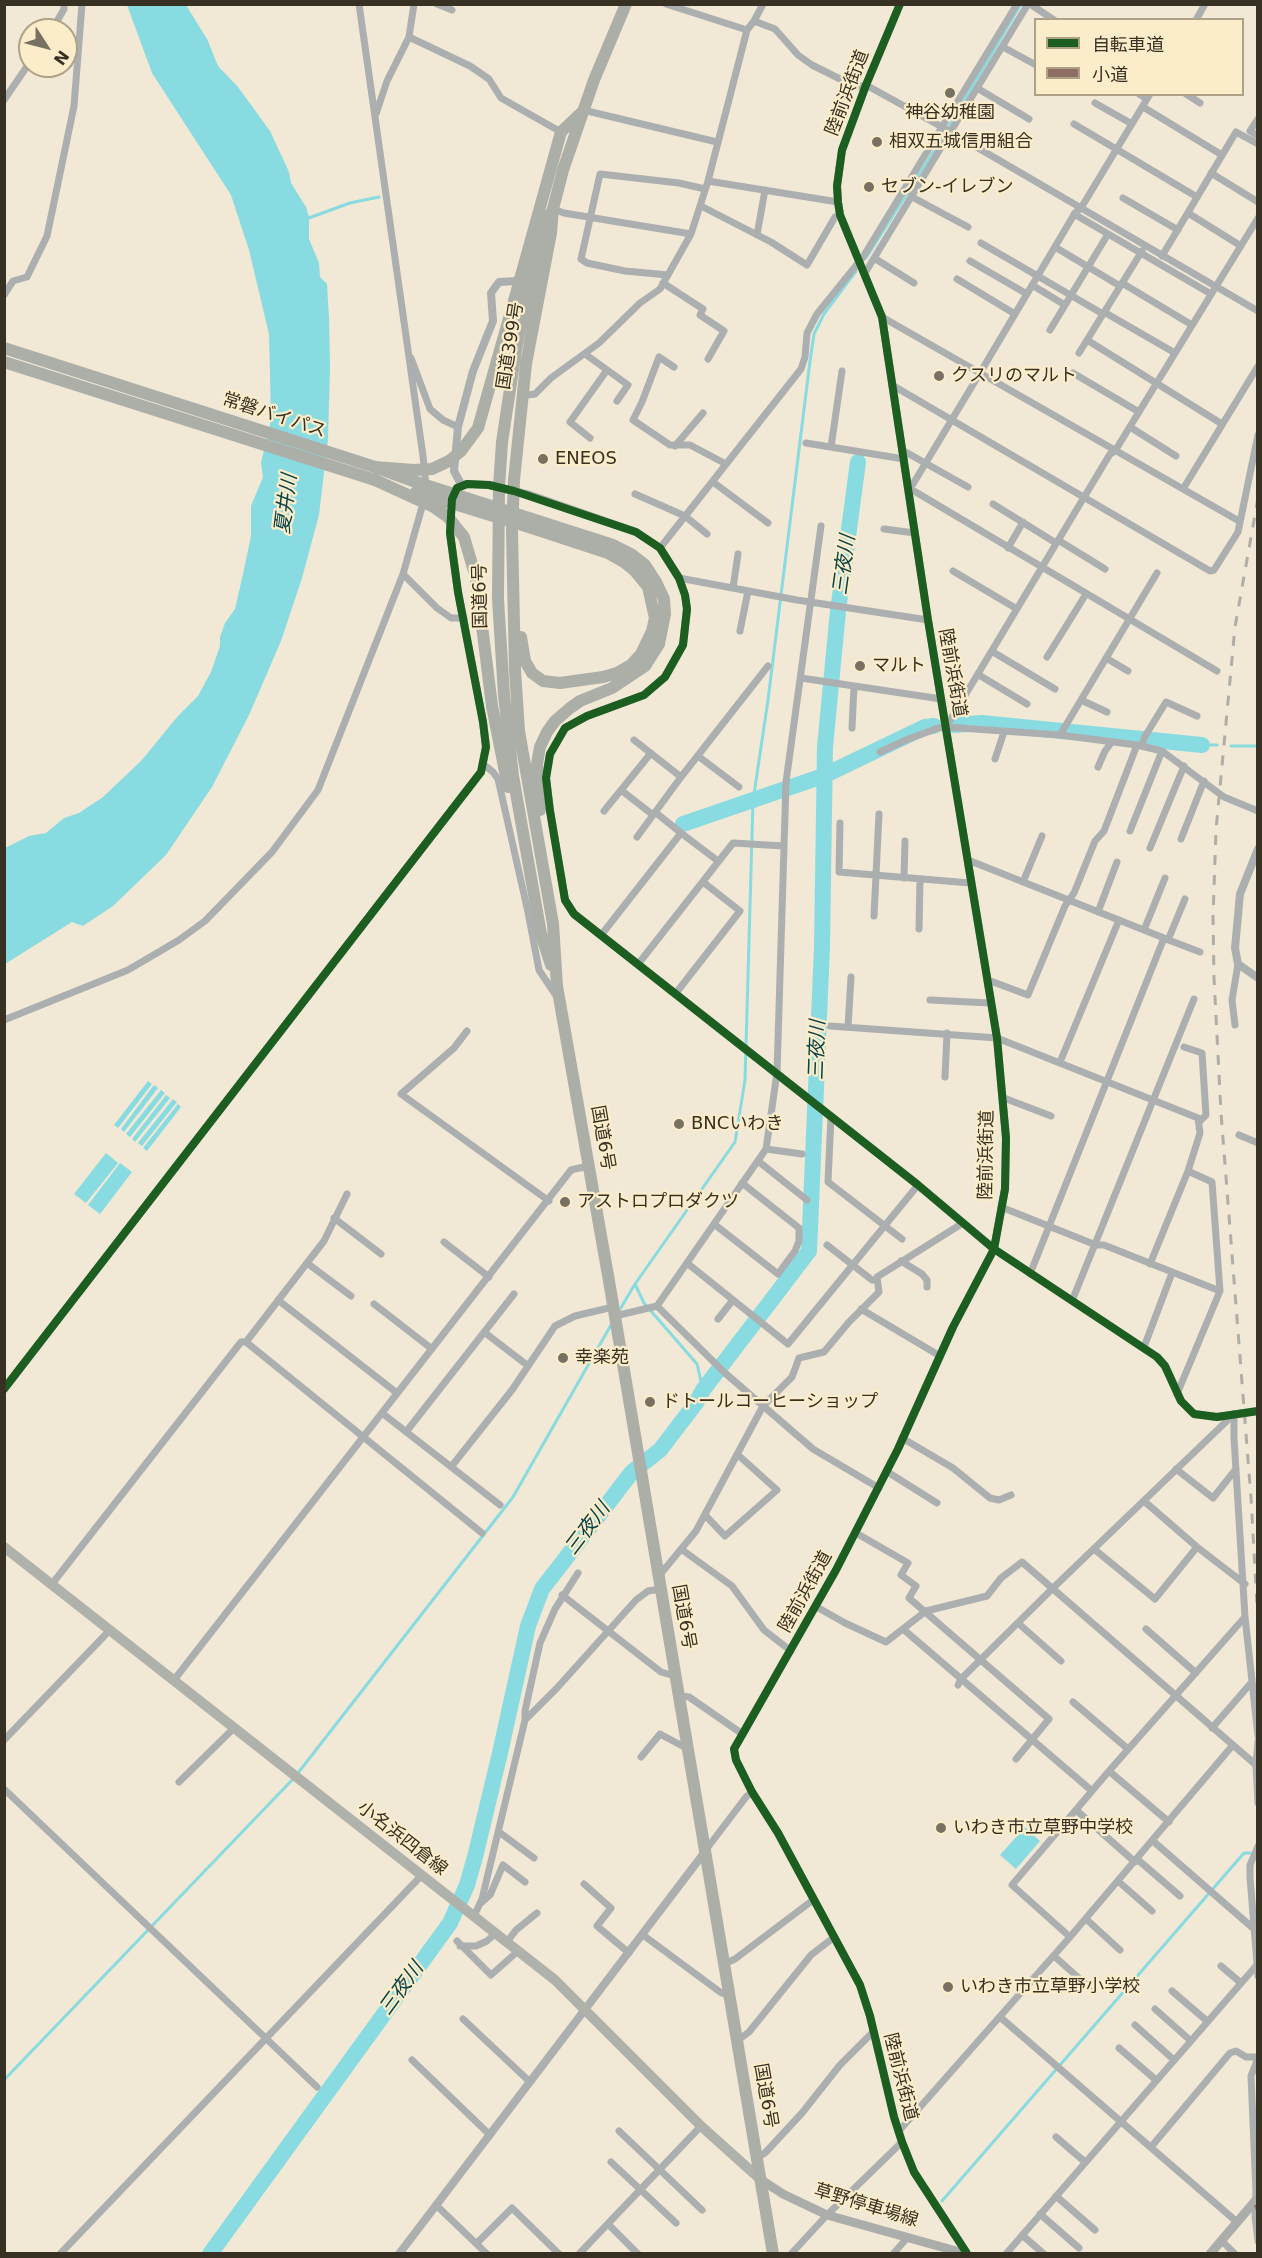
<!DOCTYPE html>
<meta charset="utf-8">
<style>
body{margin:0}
#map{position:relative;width:1262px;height:2258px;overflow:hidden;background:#f1e8d5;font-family:"DejaVu Sans","Noto Sans JP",sans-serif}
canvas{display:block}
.frame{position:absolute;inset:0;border:6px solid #373124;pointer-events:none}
.legend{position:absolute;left:1034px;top:18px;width:210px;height:78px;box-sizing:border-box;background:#fcedca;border:2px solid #ada288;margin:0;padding:8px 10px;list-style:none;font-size:18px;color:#373124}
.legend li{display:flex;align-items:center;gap:12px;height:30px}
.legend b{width:30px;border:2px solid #ada288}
.north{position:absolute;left:18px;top:18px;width:60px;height:60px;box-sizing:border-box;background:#fcedca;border:2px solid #ada288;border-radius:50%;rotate:126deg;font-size:16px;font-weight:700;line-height:24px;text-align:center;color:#373124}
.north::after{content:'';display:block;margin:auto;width:21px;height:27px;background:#787162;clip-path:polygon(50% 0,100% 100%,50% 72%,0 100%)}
</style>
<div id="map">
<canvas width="1262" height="2258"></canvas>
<div class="frame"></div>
<ul class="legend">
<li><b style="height:8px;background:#1b5e20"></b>自転車道</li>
<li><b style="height:8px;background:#8d6e63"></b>小道</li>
</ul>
<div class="north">N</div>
</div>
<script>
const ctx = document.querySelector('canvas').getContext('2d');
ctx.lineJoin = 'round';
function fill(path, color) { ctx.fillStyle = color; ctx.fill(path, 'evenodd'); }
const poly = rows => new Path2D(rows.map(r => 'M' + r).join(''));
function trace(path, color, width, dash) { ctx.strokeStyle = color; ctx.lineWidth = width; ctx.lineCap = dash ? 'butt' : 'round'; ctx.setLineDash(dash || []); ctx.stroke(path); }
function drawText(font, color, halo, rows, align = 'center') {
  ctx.font = font + ' "DejaVu Sans","Noto Sans JP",sans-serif'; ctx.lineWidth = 4.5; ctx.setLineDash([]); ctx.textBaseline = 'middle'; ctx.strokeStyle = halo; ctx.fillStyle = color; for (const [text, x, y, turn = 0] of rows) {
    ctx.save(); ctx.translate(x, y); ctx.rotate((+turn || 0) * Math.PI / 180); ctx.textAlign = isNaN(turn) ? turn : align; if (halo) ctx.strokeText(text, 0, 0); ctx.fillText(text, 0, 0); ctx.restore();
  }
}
fill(poly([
 [127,5,186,5,207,39,218,66,238,87,270,131,289,172,291,183,306,207,309,217,309,239,319,263,320,277,327,284,329,318,330,366,328,439,319,515,302,578,281,641,249,715,212,787,166,855,113,906,83,926,72,922,5,964,5,848,29,836,46,833,64,818,79,813,103,797,141,761,178,716,198,696,211,672,220,646,220,637,225,623,235,609,243,574,251,536,251,506,263,477,261,463,271,420,269,334,249,250,231,195,152,73],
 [148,1081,152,1084,118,1128,114,1125],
 [154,1085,158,1088,124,1132,121,1129],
 [161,1090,165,1093,130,1137,126,1134],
 [166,1095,170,1098,135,1142,132,1139],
 [173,1099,177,1102,142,1146,138,1143],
 [178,1104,181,1107,147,1151,143,1148],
 [106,1153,118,1163,86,1203,74,1194],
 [120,1163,132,1172,100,1214,88,1205],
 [1025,1827,1040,1841,1016,1869,1000,1855]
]), '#88dbe0');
trace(poly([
 [306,219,350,203,379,197],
 [866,258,941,140,1021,4],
 [1202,745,1217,745],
 [1231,746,1258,746],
 [619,1311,635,1284],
 [703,1390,697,1364,644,1303,635,1284,735,1142,745,1080,753,801,768,700,810,361,814,334,824,314,856,271],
 [298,1773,513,1497,611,1325],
 [4,2080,294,1778],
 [942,2201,1244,1853,1250,1853]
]), '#88dbe0', 3);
trace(poly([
 [954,725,982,723,1202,745],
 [683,824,823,776,925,727,934,726],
 [210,2254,450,1923,467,1885,475,1857,500,1753,528,1626,542,1589,632,1472,660,1450,696,1403,703,1390,809,1251,822,947,825,747,838,611,858,462]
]), '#88dbe0', 16);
trace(poly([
 [359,4,423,456,426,486],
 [437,4,452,10],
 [666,4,747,30,754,21,775,29,798,55,812,65,856,87,866,85,942,127,1258,311],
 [1030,4,1054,20],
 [1196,20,1205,4],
 [754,21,763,4],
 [52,30,64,9,64,4],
 [409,37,470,66,489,79,501,98,561,132],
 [1003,47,1036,65],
 [977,88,1029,119],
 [1139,94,1147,99],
 [1150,94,1081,208,1075,213,980,373,913,484,909,488,1217,671],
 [1186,94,1200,103],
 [4,100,30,62],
 [1095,103,1132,124],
 [1143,107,1222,155],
 [583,110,717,142],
 [376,114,387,81,409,37,414,4],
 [1258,119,1250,131,1258,136],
 [1074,124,1197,197],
 [1211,173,1258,202],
 [708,181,838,202],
 [911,193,914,198,968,227],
 [1123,198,1178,230],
 [701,206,771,242,807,265,835,217,840,215],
 [553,209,564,213,691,234],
 [1188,213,1241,246],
 [1074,214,1211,294],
 [757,235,765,190],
 [981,243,1103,314],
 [1055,247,1120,286],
 [1162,256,1236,132,1258,144],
 [874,258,914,283],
 [970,261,1027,294],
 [865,273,1028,4],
 [668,275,625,271,587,263,581,259,600,174,679,183,705,189],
 [957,279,1015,314],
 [663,283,703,309,700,315,724,331,708,359],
 [1122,283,1192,325],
 [1032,285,1065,305],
 [4,295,13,281,27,277,47,236,74,106,82,4],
 [1104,312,1175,353],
 [882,317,1239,521],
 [1050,330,1108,234],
 [1087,340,1222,424],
 [1079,353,1142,251],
 [585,354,628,385,617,401],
 [411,358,430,409,443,420,458,427],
 [674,367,659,357,642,402,633,420,670,445,690,445,726,464],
 [1073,373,1139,412],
 [892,385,1210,571,1214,570,1238,532,1258,435],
 [521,396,535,394,551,378,599,343,640,303,660,289,691,234,708,181,747,30],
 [1130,427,1176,456],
 [590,438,570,422,607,370],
 [806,443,904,459],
 [675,446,703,413],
 [831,447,842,371],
 [902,450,968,487],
 [713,482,768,523],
 [1183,489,1258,366],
 [635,494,685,516,707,534],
 [993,504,1056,543],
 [884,529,915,533],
 [1058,540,1105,569],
 [660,548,801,369,805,357,807,333,817,314,863,257,1017,4],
 [1008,548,1023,522],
 [953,571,1017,609],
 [403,574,437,608,451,618,464,618],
 [679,578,797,600,928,620],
 [733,588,738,554],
 [740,631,748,591],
 [993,652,1055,689],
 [1047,657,1086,594],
 [1106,658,1128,671],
 [979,675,1027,704],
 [801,678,941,699],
 [1081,700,1107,712],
 [946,727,1110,454,1115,451,1258,218],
 [852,728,854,686],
 [1060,735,1157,573],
 [634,740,681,777,637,837],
 [1142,746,1144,738,1166,702,1197,716],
 [880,752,906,740,938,728,946,727,1060,735,1137,745,1162,751,1224,797,1258,811],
 [698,756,739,787],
 [995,759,1004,732],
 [483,764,493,772,498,779,528,912,539,970,555,994],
 [1098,767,1105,751,1111,743],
 [681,777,768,666],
 [621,790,653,815],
 [604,811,651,753],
 [655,812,681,833],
 [840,823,839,872,970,883],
 [1130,831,1162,751],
 [1181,839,1204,781],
 [1150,848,1184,766],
 [968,860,1164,938,1030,1274],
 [904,878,905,841],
 [1023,882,1042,836],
 [1098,912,1117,862],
 [874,916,879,814],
 [919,929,920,879],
 [1144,930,1165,878],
 [602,934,681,833,718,861],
 [1166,939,1200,952],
 [1168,940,1185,899],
 [639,963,733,843,784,846],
 [988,980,1028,995,1065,906,1074,893,1095,841,1104,831,1137,745],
 [676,993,740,911,703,882],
 [930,1000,990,1003],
 [4,1020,128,970,179,940,205,921,272,852,318,790,403,574,424,500],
 [1235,1025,1232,1000,1238,964],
 [830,1026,997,1038,1198,1118,1200,1133,1188,1171,1150,1264],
 [848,1027,851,977],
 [467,1031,454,1048,401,1094,549,1201],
 [1184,1047,1202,1053,1206,1115,1199,1122],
 [1060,1062,1119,920],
 [945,1077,947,1033],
 [1004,1098,1051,1116],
 [831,1116,828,1182,902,1239],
 [1239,1135,1258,1143],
 [766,1149,802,1154],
 [758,1161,807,1200],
 [1001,1207,1096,1245,1104,1245,1220,1291],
 [334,1218,381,1254],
 [714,1224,778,1274,795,1251,799,1241,799,1228,742,1183],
 [444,1242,489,1277],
 [827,1245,872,1280],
 [901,1261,922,1274,927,1280,927,1287],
 [307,1263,351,1296],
 [687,1263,788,1344,918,1185],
 [278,1300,397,1393],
 [1072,1301,1194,999],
 [374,1304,432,1349],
 [657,1306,725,1373,813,1449,879,1488],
 [861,1309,940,1356],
 [615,1316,657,1306,766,1149,777,1073,786,782,821,526],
 [718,1319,733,1300],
 [484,1332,527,1365],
 [246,1342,482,1533],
 [1144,1347,1172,1273],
 [1177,1394,1220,1291,1212,1182,1188,1171],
 [382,1413,500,1505],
 [1234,1414,1234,1438,1245,1617,1258,1736],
 [406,1432,514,1294],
 [902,1438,953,1468,990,1498,999,1500,1011,1495],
 [451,1467,512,1390,555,1326,575,1316,613,1307],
 [1176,1469,1213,1498,1236,1469],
 [886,1471,937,1503],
 [1144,1501,1197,1547,1245,1584],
 [705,1515,725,1536,777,1490,737,1454],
 [856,1533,908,1563,901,1575,916,1586,909,1598,1049,1719,1016,1759],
 [681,1549,732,1586,764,1630,791,1651],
 [1094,1549,1155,1599,1197,1547],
 [658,1577,696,1531,763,1406,792,1377,799,1358,824,1352,849,1322,879,1292,877,1277,963,1223],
 [52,1584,241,1342,246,1342,307,1263,324,1241,347,1194],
 [562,1595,661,1672,675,1676],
 [815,1606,845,1623,886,1642,926,1611,987,1596,1001,1578,1022,1562,1256,1765],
 [1018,1623,1061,1661],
 [903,1629,1092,1791],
 [1146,1629,1196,1673],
 [174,1680,571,1170,588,1166],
 [958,1685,961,1679,1052,1589,1234,1414],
 [679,1696,689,1697,741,1733],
 [1073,1702,1128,1749],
 [525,1720,525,1711,540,1643,555,1609,578,1573],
 [1212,1728,1251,1683],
 [4,1740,110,1630],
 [1258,1741,1256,1765,1258,1803],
 [641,1757,660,1734,688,1749],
 [1109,1771,1169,1822],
 [179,1782,234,1728],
 [4,1789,317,2087],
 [1076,1810,1135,1862],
 [499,1832,534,1858],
 [1153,1841,1254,1929],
 [1258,1846,1250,1865,1250,1877,1258,1976],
 [705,1851,746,1797,752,1792],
 [1137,1859,1180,1896],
 [1118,1881,1152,1911],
 [584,1884,611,1908,597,1926,629,1953],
 [481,1903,490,1895,503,1865,525,1882],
 [474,1916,482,1899,525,1720,557,1688,636,1600,648,1591,660,1589],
 [1086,1919,1120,1950],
 [643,1935,720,1992,729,1996],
 [1070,1937,1012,1885,1109,1771,1245,1617],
 [457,1941,491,1975,518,1951],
 [507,1942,516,1930,537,1913],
 [460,1946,476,1946,487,1941,496,1933],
 [1054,1956,1089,1987],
 [724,1964,735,1959,813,1900],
 [1221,1966,1241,1983],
 [1172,1991,1207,2021],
 [1155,2009,1191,2041],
 [1000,2017,1237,2222],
 [463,2019,530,2082],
 [1135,2025,1174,2060],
 [737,2041,749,2032,811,1955,833,1938],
 [1119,2048,1156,2080],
 [1258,2058,1251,2076,1256,2192,1255,2216,1258,2241],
 [412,2060,490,2135],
 [619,2131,702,2210],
 [898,2132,1070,1937,1233,1745],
 [1056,2137,1085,2162],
 [1151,2147,1230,2053,1236,2051,1246,2057,1258,2057],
 [757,2158,765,2153,802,2113,840,2065,873,2032],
 [611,2162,676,2223],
 [1056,2196,1095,2230],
 [436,2205,487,2254],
 [1040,2214,1079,2248],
 [608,2224,638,2254],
 [1022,2235,1044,2254],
 [1221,2240,1235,2254],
 [477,2243,512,2208,559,2254],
 [60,2254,421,1876],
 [579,2254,701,2126],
 [791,2254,827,2215,902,2142],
 [893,2254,908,2237],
 [1006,2254,1256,1966]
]), '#acafaf', 7);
trace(poly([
 [900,4,866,85,842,150,837,186,838,202,840,215,882,317,928,620,997,1038,1006,1138,1005,1189,994,1249,953,1327,898,1449,836,1570,734,1749,736,1760,752,1792,778,1833,860,1985,870,2016,894,2117,902,2142,914,2172,966,2252],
 [462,486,454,471,458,427,473,371,493,321,491,293,499,282,516,281,521,275],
 [453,497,457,488,467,484,489,485,530,495,636,532,660,548,679,578,685,595,687,609,683,645,665,677,644,695,587,716,565,728,550,754,546,778,550,811,565,900,574,914,918,1185,994,1249,1157,1357,1165,1366,1181,1401,1194,1414,1217,1417,1258,1411],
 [1258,849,1240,894,1235,948,1238,964,1258,978],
 [4,1389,481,772,486,747,483,722,458,592,450,533,451,519],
 [399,2254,704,1853]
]), '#acafaf', 8);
trace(poly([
 [760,2179,783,2194,827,2215,967,2254],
 [1210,2254,1256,2200]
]), '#abadab', 9);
trace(poly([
 [4,1547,555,1980,701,2126,760,2179]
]), '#afb1ab', 10);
trace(poly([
 [626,4,594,80,563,170,553,209,551,233,526,364,514,480,512,532,515,670,519,731,553,924,557,986,609,1281,773,2254],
 [510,315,561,132,581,113],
 [4,348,375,467,416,482],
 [4,362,375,480],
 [532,519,613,545,631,554,645,565,656,582,664,599,665,614,659,644,645,666,612,688,580,701,570,708,555,721,547,732,540,747,537,764,540,810],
 [521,637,525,661,532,673,543,681,560,683,603,677,617,673,631,665,641,654,652,631,655,618,648,587,634,570,624,562,608,553,532,528],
 [492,706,508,787],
 [551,965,541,934,513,776,504,695,498,599,499,487,502,442,516,350,529,288,541,232,551,213]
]), '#acaea8', 12);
trace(poly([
 [1258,498,1235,627,1216,830,1213,917,1214,978,1221,1113,1251,1498,1258,1623]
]), '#afada7', 3, [10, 10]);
trace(poly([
 [375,467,414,470,432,469,449,461,461,451,478,428,510,315],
 [375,480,434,507,448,517,464,537,476,578,492,706],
 [416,482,532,519],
 [416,492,532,528]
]), '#acaea8', 12);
trace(poly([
 [1255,2208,1258,2207]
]), '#8d6e63', 6, [12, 6]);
trace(poly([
 [900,4,866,85,842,150,837,186,838,202,840,215,882,317,928,620,997,1038,1006,1138,1005,1189,994,1249,953,1327,898,1449,836,1570,734,1749,736,1760,752,1792,778,1833,860,1985,870,2016,894,2117,902,2142,914,2172,966,2252],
 [4,1389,481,772,486,747,483,722,458,592,450,533,452,499,457,488,467,484,489,485,514,491,636,532,660,548,679,578,685,595,687,609,683,645,665,677,644,695,587,716,565,728,550,754,546,778,550,811,565,900,574,914,918,1185,994,1249,1157,1357,1165,1366,1181,1401,1194,1414,1217,1417,1258,1411]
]), '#1b5e20', 8);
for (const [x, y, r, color] of [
 [950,93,6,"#787162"],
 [877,142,6,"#787162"],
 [869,187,6,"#787162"],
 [939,376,6,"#787162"],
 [543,459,6,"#787162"],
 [860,666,6,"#787162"],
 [679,1124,6,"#787162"],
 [565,1202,6,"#787162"],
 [563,1358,6,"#787162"],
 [650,1402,6,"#787162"],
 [941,1828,6,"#787162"],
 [948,1987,6,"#787162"]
]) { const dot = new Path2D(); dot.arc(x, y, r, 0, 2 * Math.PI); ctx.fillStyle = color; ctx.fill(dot); trace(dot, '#fcedca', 2); }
drawText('18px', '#373124', '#fcedca', [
 ["陸前浜街道",848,93,-69],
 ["国道399号",511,346,-81],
 ["常磐バイパス",274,416,18],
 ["国道6号",481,596,-91],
 ["陸前浜街道",952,673,80],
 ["国道6号",602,1138,80],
 ["陸前浜街道",987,1155,-89],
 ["陸前浜街道",806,1592,-61],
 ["国道6号",683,1617,80],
 ["小名浜四倉線",402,1839,38],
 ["陸前浜街道",900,2077,76],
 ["国道6号",765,2096,80],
 ["草野停車場線",866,2206,17]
]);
drawText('18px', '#373124', '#fcedca', [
 ["神谷幼稚園",950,113,"center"],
 ["相双五城信用組合",889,142],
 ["セブン-イレブン",881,187],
 ["クスリのマルト",951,376],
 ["ENEOS",555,459],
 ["マルト",872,666],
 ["BNCいわき",691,1124],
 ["アストロプロダクツ",577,1202],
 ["幸楽苑",575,1358],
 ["ドトールコーヒーショップ",662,1402],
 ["いわき市立草野中学校",953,1828],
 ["いわき市立草野小学校",960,1987]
], 'left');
drawText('italic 20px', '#094349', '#fcedca', [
 ["夏井川",287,504,-83],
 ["三夜川",845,565,-82],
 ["三夜川",818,1050,-88],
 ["三夜川",588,1529,-53],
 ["三夜川",402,1989,-54]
]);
</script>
